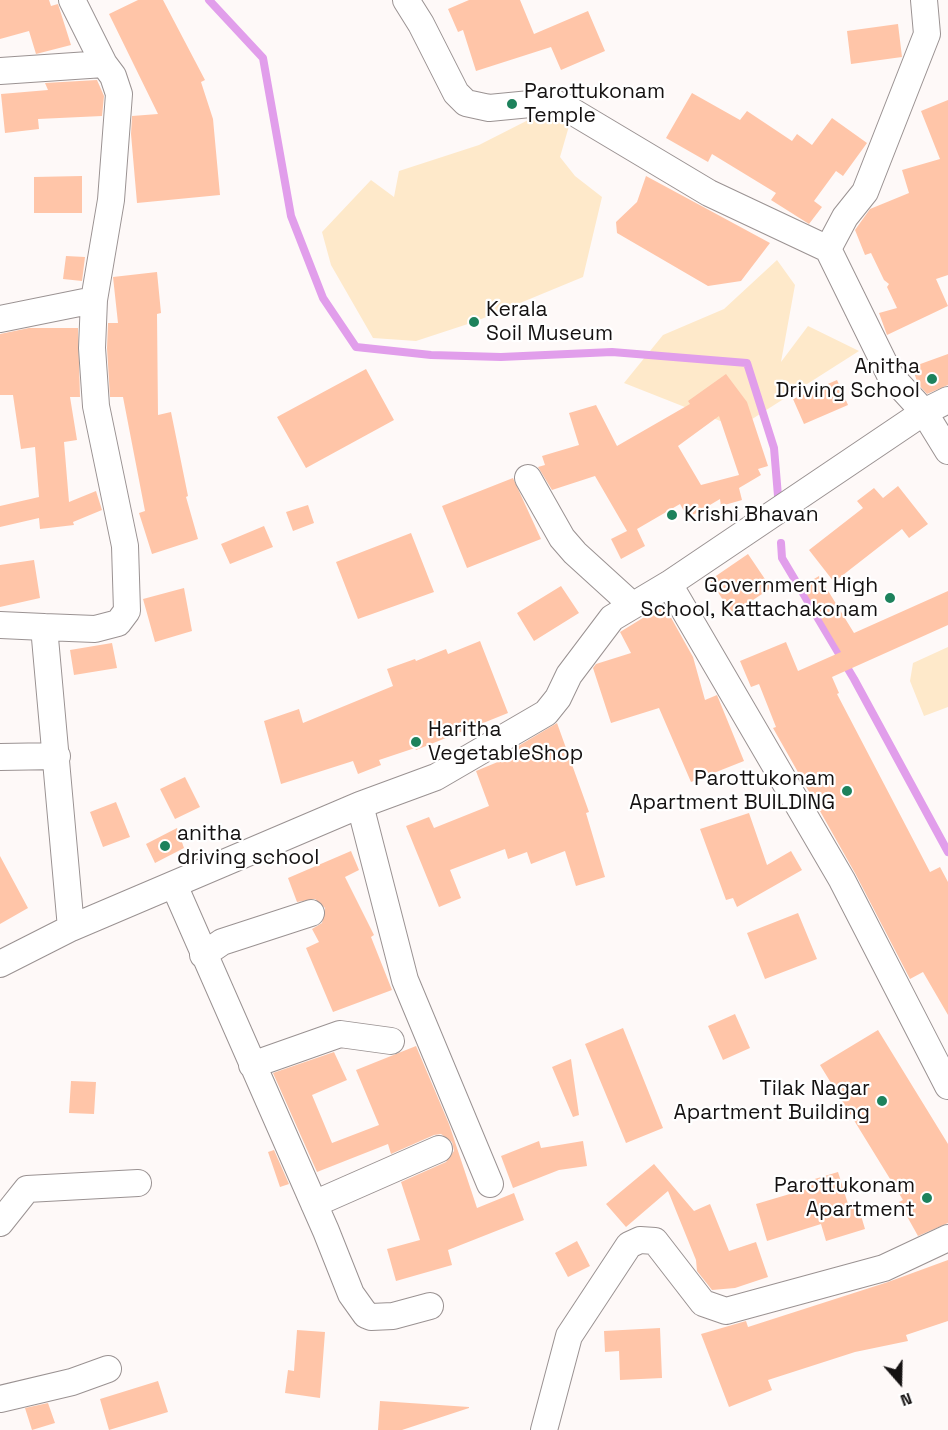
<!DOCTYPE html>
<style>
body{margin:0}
#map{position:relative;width:948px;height:1430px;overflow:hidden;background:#fef9f8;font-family:"Space Grotesk",sans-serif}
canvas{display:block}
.north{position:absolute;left:870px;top:1352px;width:60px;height:60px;-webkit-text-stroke:4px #fff;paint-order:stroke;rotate:160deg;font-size:16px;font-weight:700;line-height:24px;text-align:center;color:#151212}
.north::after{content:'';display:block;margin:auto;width:21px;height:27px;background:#151212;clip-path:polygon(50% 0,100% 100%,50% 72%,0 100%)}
</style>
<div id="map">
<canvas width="948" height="1430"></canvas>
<div class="north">N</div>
</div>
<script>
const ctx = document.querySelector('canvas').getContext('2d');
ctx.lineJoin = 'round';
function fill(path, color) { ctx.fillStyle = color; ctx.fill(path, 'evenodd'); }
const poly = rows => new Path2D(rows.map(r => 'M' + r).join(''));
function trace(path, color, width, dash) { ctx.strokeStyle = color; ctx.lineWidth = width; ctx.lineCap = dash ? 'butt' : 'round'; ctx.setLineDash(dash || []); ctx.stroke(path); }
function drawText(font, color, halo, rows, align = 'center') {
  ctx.font = font + ' "Space Grotesk",sans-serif'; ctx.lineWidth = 4.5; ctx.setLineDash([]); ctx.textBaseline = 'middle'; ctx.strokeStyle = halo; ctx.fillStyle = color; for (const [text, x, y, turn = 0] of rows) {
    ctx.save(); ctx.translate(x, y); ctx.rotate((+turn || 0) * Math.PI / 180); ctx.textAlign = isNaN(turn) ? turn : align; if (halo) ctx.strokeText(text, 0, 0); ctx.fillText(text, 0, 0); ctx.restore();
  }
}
fill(poly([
 [542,113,569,126,560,157,575,176,602,197,583,277,474,322,416,341,373,338,331,265,322,232,371,180,394,197,399,171,479,145],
 [777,260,795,285,781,362,808,326,859,351,738,428,624,383,663,335,724,309],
 [948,647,948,707,924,716,910,681,913,663]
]), '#fee9ca');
trace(poly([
 [209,0,263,58,291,216,323,298,356,347,431,355,501,357,612,352,747,363,774,448,778,496],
 [781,543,782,558,854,679,948,852]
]), '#e19eeb', 8);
fill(poly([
 [0,0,49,0,51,6,58,4,71,45,36,54,29,31,0,39],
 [138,0,163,0,205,80,201,82,213,119,220,195,137,203,131,134,132,116,158,114,109,14],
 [469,0,520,0,534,34,588,11,605,51,561,70,551,47,476,71,463,30,458,32,448,9],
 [898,24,902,57,851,64,847,31],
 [97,80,104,96,102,116,38,119,39,129,5,133,1,94,48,90,45,83],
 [692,93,740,120,747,111,792,141,797,134,812,145,832,118,867,143,843,176,836,171,814,201,822,207,809,224,771,200,776,193,712,154,708,162,666,138],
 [948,100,948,275,936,279,948,306,887,335,879,313,897,308,887,287,889,284,884,280,871,253,865,255,855,230,870,209,909,193,902,170,940,159,921,111],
 [82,176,82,213,34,213,34,177],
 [646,176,770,243,741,281,708,286,617,233,616,222,637,202],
 [66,256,85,257,82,281,63,279],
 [157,272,161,313,157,314,158,415,171,412,188,496,186,497,198,539,152,554,139,513,145,511,123,397,110,397,107,348,108,323,118,323,113,277],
 [29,328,78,328,80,397,70,397,77,440,64,442,69,502,96,491,102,510,73,522,74,525,40,529,39,518,0,527,0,506,39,497,35,447,21,449,13,395,0,395,0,334],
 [948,354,948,385,927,394,918,384,912,367],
 [366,369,394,420,306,468,277,417],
 [726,374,747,402,768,466,758,469,761,475,739,488,742,500,721,506,720,499,688,518,680,504,637,529,645,546,621,559,611,539,627,531,595,476,552,490,538,467,545,465,542,456,579,445,569,413,596,405,617,446,690,404,688,401],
 [719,416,739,475,701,485,678,446],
 [837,380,848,405,804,424,793,399],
 [513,478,541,539,467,568,442,506],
 [898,486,928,524,909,538,902,529,834,582,809,550,863,508,857,501,874,488,883,498],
 [308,505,314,523,293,531,286,512],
 [264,526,273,547,230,564,221,544],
 [411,533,434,592,358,619,336,562],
 [748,554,771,588,732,614,710,580],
 [34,560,40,598,0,607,0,565],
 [819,576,854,633,948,591,948,625,832,677,839,693,837,694,930,872,940,867,948,882,948,1015,923,972,910,979,855,873,773,728,776,727,759,684,751,687,740,661,786,642,798,671,841,652,802,586],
 [561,586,579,613,534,641,517,613],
 [184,588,192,631,155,642,143,599],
 [664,605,693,657,705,700,717,695,744,761,691,782,659,708,611,723,593,668,596,664,631,653,620,632],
 [480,641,508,713,416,750,415,748,379,760,381,765,358,774,353,761,281,784,264,721,299,709,303,723,393,686,387,669,415,659,416,661,446,649,448,654],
 [112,643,117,668,74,675,70,650],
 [557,723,589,812,586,813,605,877,576,886,565,851,531,864,527,852,508,859,505,849,450,870,461,898,439,907,406,826,429,817,434,828,489,806,476,771,517,754,515,748],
 [185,777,200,807,175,819,160,789],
 [116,802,130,837,103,847,90,812],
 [749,813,767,865,791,851,802,870,737,907,733,898,726,900,700,829],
 [177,828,184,848,155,863,146,844],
 [351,851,359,870,345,877,374,935,371,937,392,990,333,1012,306,948,319,942,312,929,322,923,325,908,315,899,297,902,288,878],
 [0,856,28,908,0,924],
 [798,913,817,959,765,979,747,933],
 [735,1014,750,1048,723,1060,708,1026],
 [623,1028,663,1128,626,1143,585,1044],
 [878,1030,948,1144,948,1223,918,1236,899,1202,903,1200,820,1065],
 [416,1046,449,1124,477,1208,514,1193,524,1220,448,1250,452,1265,396,1281,387,1249,420,1240,401,1182,446,1162,454,1151,452,1142,441,1134,434,1135,391,1154,388,1144,317,1172,273,1073,334,1052,347,1080,312,1095,332,1143,379,1125,356,1070],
 [571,1059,579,1115,573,1117,552,1067],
 [71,1081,96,1082,94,1114,69,1113],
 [539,1141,541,1148,583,1141,587,1166,559,1170,513,1188,501,1156],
 [274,1150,289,1184,280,1187,268,1152],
 [654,1164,694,1211,710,1204,729,1251,756,1242,768,1277,735,1288,712,1290,697,1271,696,1260,668,1191,626,1227,606,1204],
 [838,1172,848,1204,857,1202,865,1229,826,1241,821,1224,767,1241,756,1204,810,1188,808,1181],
 [577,1241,590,1266,568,1277,555,1253],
 [948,1260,948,1321,906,1335,908,1341,855,1352,768,1380,772,1390,729,1407,701,1334,746,1321,748,1327,888,1282],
 [660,1328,662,1378,620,1380,619,1351,605,1352,604,1331],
 [297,1330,325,1332,320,1398,285,1393,288,1370,294,1371],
 [158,1381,168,1412,109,1430,100,1399],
 [380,1401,469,1407,469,1408,402,1430,378,1430],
 [48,1403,55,1423,32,1430,25,1408]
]), '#ffc5a8');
const minor = poly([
 [72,0,104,64],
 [406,0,421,24,456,93,466,103,489,108,551,102,565,107,709,193,828,249,890,375,924,412,948,451],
 [0,71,104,64,113,76,119,94,111,200,94,300,92,348,96,406,125,546,127,611,118,623,95,629,44,627,71,928],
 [828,249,845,217,865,192,927,34,924,0],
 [0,319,94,300],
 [528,478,562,538,575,553,631,604],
 [669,584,842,880,948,1086],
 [0,625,44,627],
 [0,757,57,756],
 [360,805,405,980,490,1184],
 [174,885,326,1231,351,1294,366,1315,371,1317,393,1316,430,1306],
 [203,955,222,942,311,913],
 [0,964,71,928,360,805,436,777,546,713,558,698,569,675,612,618,669,584,924,412,948,400],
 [252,1065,340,1034,391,1041],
 [314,1204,439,1149],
 [0,1223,27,1189,138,1183],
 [0,1399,72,1382,108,1369],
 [544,1430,569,1336,629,1245,640,1240,655,1241,703,1303,726,1311,884,1268,948,1238]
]);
trace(minor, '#9a9292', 28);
trace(minor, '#fff', 26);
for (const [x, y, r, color] of [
 [512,104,6,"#1d825c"],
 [474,322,6,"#1d825c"],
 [932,379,6,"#1d825c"],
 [672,515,6,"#1d825c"],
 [890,598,6,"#1d825c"],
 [416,742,6,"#1d825c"],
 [847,791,6,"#1d825c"],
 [165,846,6,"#1d825c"],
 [882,1101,6,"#1d825c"],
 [927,1198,6,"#1d825c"]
]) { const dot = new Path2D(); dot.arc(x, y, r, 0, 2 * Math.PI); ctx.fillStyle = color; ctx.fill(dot); trace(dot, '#fff', 2); }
drawText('21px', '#151212', '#fff', [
 ["Parottukonam",524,92],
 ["Temple",524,116],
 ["Kerala",486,310],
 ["Soil Museum",486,334],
 ["Anitha",920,367,"right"],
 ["Driving School",920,391,"right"],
 ["Krishi Bhavan",684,515],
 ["Government High",878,586,"right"],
 ["School, Kattachakonam",878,610,"right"],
 ["Haritha",428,730],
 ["VegetableShop",428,754],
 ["Parottukonam",835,779,"right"],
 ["Apartment BUILDING",835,803,"right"],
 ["anitha",177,834],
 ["driving school",177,858],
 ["Tilak Nagar",870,1089,"right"],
 ["Apartment Building",870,1113,"right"],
 ["Parottukonam",915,1186,"right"],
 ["Apartment",915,1210,"right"]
], 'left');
</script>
